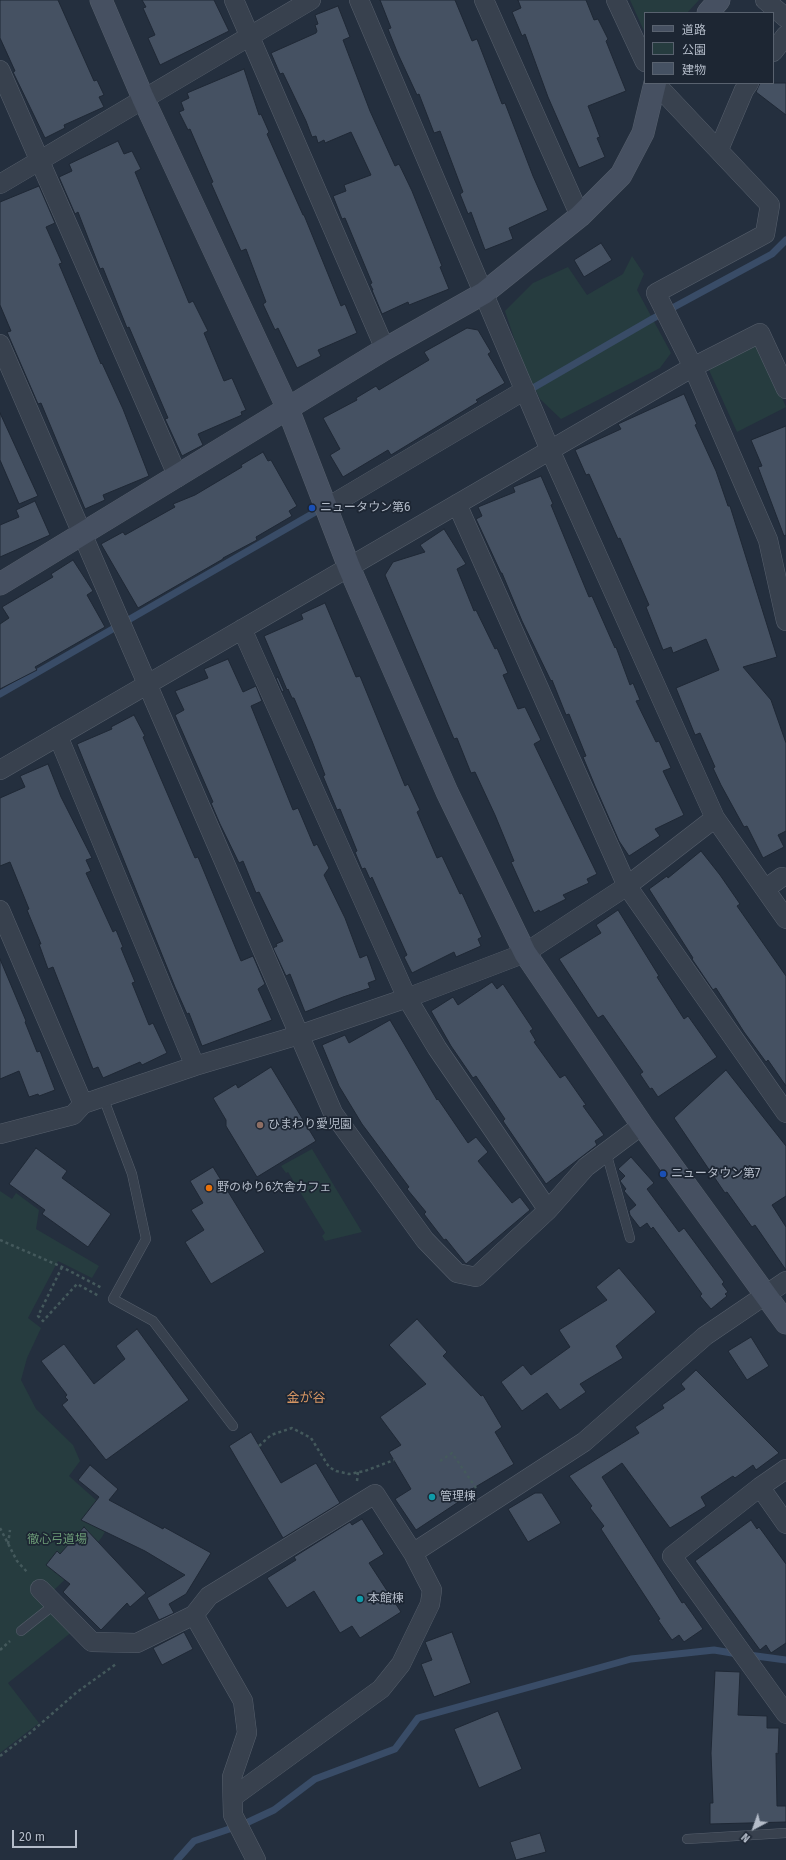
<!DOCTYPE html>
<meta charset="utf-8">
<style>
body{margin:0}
#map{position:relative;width:786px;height:1860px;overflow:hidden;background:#242f3e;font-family:"Fira Sans","Noto Sans JP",sans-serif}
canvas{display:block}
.legend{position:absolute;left:644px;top:12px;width:130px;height:72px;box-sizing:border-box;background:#1d2633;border:1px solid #59626f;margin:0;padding:5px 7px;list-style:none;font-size:12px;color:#b4bcc9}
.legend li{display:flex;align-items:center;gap:8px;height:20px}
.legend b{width:20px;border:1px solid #59626f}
.north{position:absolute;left:734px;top:1808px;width:40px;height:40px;-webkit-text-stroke:3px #1d2633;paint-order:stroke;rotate:221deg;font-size:11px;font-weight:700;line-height:16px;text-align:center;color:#b4bcc9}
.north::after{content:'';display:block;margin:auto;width:14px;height:18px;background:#b4bcc9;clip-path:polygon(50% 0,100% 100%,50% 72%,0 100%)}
.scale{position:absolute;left:12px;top:1830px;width:65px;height:18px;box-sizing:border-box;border:2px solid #b4bcc9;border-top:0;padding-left:5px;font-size:12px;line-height:14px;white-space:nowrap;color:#b4bcc9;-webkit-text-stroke:3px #1d2633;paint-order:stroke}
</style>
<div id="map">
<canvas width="786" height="1860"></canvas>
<ul class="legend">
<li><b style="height:5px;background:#465061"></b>道路</li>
<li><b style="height:11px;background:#263c3f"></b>公園</li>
<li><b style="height:11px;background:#455162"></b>建物</li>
</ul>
<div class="north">N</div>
<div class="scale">20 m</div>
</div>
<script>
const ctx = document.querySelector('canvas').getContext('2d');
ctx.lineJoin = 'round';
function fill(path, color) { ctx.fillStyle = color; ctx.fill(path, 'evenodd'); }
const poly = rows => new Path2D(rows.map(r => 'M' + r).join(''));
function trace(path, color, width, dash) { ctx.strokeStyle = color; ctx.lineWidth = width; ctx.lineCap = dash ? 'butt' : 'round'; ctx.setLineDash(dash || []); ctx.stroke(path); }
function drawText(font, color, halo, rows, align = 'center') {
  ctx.font = font + ' "Fira Sans","Noto Sans JP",sans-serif'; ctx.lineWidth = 3.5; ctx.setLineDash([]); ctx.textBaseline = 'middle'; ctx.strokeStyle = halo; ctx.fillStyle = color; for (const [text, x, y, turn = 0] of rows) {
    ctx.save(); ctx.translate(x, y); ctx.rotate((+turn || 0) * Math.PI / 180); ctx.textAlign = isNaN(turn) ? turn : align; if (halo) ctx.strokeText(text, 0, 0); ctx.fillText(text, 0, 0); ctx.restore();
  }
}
fill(poly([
 [630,0,699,0,687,13,645,13,645,33],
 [632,256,644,274,637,290,671,353,660,368,561,419,540,399,521,359,505,311,533,283,568,267,587,295,623,274],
 [758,343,786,407,737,432,709,370],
 [312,1149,362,1232,325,1241,322,1236,325,1233,288,1172,286,1173,281,1166],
 [0,1191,12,1199,16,1193,39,1210,36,1229,99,1266,92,1278,58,1261,28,1318,41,1328,27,1358,21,1380,36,1409,73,1445,80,1461,69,1476,114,1516,102,1537,78,1567,55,1589,48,1605,73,1631,8,1683,39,1723,0,1753]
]), '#263c3f');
trace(poly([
 [526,392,652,319,772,254,786,240],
 [0,694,324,507],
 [749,1655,786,1660],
 [177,1860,194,1841,244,1824,274,1810,315,1779,395,1749,418,1718,631,1659,714,1650,738,1654]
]), '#394c67', 7);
const building = poly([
 [0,0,58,0,94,81,97,80,104,95,99,97,104,107,64,125,65,128,45,138,13,72,15,71,0,38,0,0],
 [142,0,214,0,229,31,160,65,148,38,155,35,143,8,146,7,142,0],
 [380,0,455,0,472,41,477,39,502,104,505,103,533,176,548,210,509,228,513,239,485,250,471,212,468,214,460,194,463,192,440,131,434,133,419,94,417,95,398,54,388,29,391,28,380,0],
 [518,0,586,0,594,20,598,19,608,39,606,41,626,91,588,106,600,137,597,138,605,157,579,168,548,97,525,34,522,36,512,12,521,8,518,0],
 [338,6,350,37,343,40,370,111,395,166,399,164,412,191,442,266,440,267,449,289,409,305,408,302,382,314,372,290,373,290,370,284,372,283,345,218,342,219,333,196,346,191,344,185,371,175,351,132,325,143,324,140,318,143,316,136,312,137,306,121,283,73,280,74,271,53,316,33,317,31,315,25,318,24,315,15,338,6],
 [244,69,259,115,261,114,269,132,267,134,303,215,304,215,341,306,345,304,357,333,318,350,321,356,297,368,278,328,275,330,263,304,266,302,246,249,241,251,211,183,213,182,190,129,188,130,179,112,184,110,181,102,189,98,187,93,244,69],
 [760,83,786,83,786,115,756,92,760,83],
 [118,141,124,154,132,151,141,169,135,172,189,303,193,301,208,331,204,333,224,381,232,378,246,410,241,412,242,415,198,434,203,445,182,456,165,419,168,418,129,327,127,328,103,268,100,269,78,212,75,214,59,177,72,171,69,164,118,141],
 [39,186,55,223,46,227,62,263,59,264,101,364,102,363,123,409,149,476,103,495,105,500,85,509,41,403,38,404,7,332,11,331,0,305,0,202,39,186],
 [601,243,612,260,584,277,574,260,601,243],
 [467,328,478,330,491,352,488,354,505,383,476,400,478,402,391,455,388,450,343,477,330,455,340,449,323,418,357,400,356,398,376,386,379,390,429,360,424,352,467,328],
 [684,394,697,424,695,425,716,471,728,506,730,506,777,657,743,667,771,700,786,743,786,831,778,835,784,847,763,858,747,826,744,827,721,785,713,768,715,767,700,733,695,735,676,688,719,670,706,639,673,653,671,647,663,650,646,607,649,605,620,538,618,539,589,474,586,475,575,450,621,429,618,424,684,394],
 [0,413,38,496,19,504,0,460,0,413],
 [786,426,786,535,784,536,758,467,762,466,751,440,786,426],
 [263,452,268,461,271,460,297,506,289,511,292,516,256,537,257,540,223,558,223,559,138,608,101,544,123,532,125,535,175,507,173,504,195,495,242,467,241,465,263,452],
 [541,476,553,504,551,505,589,597,592,596,615,648,616,647,630,685,633,683,640,700,636,701,656,742,659,741,671,768,663,771,684,815,655,829,660,836,629,856,619,841,595,786,583,757,586,756,569,714,566,715,552,680,551,681,522,621,502,573,501,573,476,519,482,516,478,507,515,492,513,487,541,476],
 [35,501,50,535,0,557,0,525,19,517,16,510,35,501],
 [444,529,466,564,457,569,474,611,476,610,495,649,497,648,508,673,503,675,518,709,525,707,541,740,534,744,597,874,587,879,589,883,563,895,566,899,540,912,539,910,534,913,524,891,511,862,514,861,495,815,475,772,471,773,457,738,454,739,385,575,393,562,425,552,420,545,444,529],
 [73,560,93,591,87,595,105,627,35,667,37,670,0,689,0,624,9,618,2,607,53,577,51,574,73,560],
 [325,603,356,677,360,676,405,786,408,784,420,810,417,812,437,858,442,856,460,894,462,893,482,937,478,939,481,946,456,957,454,952,412,973,404,957,407,955,372,877,370,879,365,868,362,869,355,852,357,851,340,809,337,810,323,776,325,775,312,741,294,698,292,698,288,689,287,690,264,636,303,619,301,614,325,603],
 [228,659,243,692,256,686,262,701,251,706,293,810,298,808,314,846,317,844,329,868,324,875,345,918,360,958,367,955,376,980,368,983,370,988,343,997,305,1012,290,974,286,976,273,948,277,946,276,944,283,941,259,892,256,893,243,861,239,863,220,824,211,803,213,802,175,715,184,710,175,691,208,678,204,669,228,659],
 [278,677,284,691,282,692,276,678,278,677],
 [134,715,145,736,143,737,195,858,198,857,241,961,253,956,265,984,258,989,272,1020,202,1046,189,1013,187,1014,175,987,77,744,112,729,111,727,134,715],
 [48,764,61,797,92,858,86,860,91,871,86,873,113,932,116,930,123,947,121,948,135,982,132,983,149,1025,153,1023,167,1053,142,1065,140,1062,103,1078,98,1067,93,1069,53,967,48,969,39,944,41,944,27,910,29,909,10,862,0,866,0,798,25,787,20,776,48,764],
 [701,851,720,875,740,904,737,906,786,976,786,1086,768,1060,766,1062,744,1032,716,988,713,990,692,959,693,958,649,889,667,876,668,878,701,851],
 [618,910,659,976,657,977,684,1019,688,1016,717,1057,658,1097,652,1088,650,1089,640,1074,643,1072,603,1015,598,1018,559,959,601,933,596,925,618,910],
 [0,959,26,1021,25,1022,37,1052,40,1051,55,1090,39,1096,38,1094,29,1097,19,1071,0,1079,0,959],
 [492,982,497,989,503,984,533,1029,530,1031,536,1041,534,1042,560,1078,565,1075,586,1105,583,1106,604,1135,595,1141,597,1145,546,1184,503,1121,505,1119,476,1076,473,1078,451,1046,431,1011,453,997,458,1005,492,982],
 [390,1020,437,1100,438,1099,468,1143,476,1137,488,1152,478,1161,512,1203,520,1197,530,1210,466,1264,446,1239,444,1240,424,1214,426,1212,407,1189,409,1187,362,1124,339,1086,322,1045,345,1035,349,1043,390,1020],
 [271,1067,316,1141,257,1177,226,1126,226,1120,213,1098,236,1084,238,1088,271,1067],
 [726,1070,786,1146,786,1196,772,1205,786,1227,786,1270,755,1225,752,1227,727,1192,725,1193,674,1118,726,1070],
 [36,1148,67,1171,62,1178,111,1214,88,1247,42,1214,45,1210,9,1184,36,1148],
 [631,1157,654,1183,647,1189,679,1232,684,1228,724,1282,722,1284,728,1292,725,1294,727,1296,711,1309,700,1296,702,1294,653,1227,651,1229,647,1223,640,1228,630,1215,629,1211,636,1205,624,1191,626,1189,620,1181,625,1176,618,1169,631,1157],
 [213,1167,265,1252,211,1284,185,1242,204,1230,191,1210,203,1203,190,1181,213,1167],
 [619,1268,656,1312,616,1346,623,1358,580,1384,586,1392,560,1410,547,1393,522,1411,501,1382,523,1365,531,1375,570,1347,559,1330,607,1300,596,1287,619,1268],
 [417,1319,447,1352,443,1356,481,1396,483,1395,502,1427,495,1432,514,1464,467,1492,469,1495,416,1530,395,1499,411,1489,389,1452,401,1445,380,1417,426,1384,389,1345,417,1319],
 [137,1329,189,1400,106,1460,62,1405,68,1400,65,1397,67,1395,41,1361,64,1344,94,1384,125,1359,116,1346,137,1329],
 [751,1337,769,1366,747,1380,728,1351,751,1337],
 [696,1370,779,1453,756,1470,753,1465,735,1478,733,1476,701,1497,706,1506,670,1528,622,1463,602,1477,682,1603,684,1602,703,1629,684,1642,679,1635,672,1640,658,1620,660,1619,601,1529,604,1526,590,1508,592,1506,569,1476,639,1433,635,1427,664,1408,662,1405,685,1389,681,1384,696,1370],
 [251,1432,281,1483,316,1463,340,1503,283,1538,229,1446,251,1432],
 [90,1465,118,1489,109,1500,163,1529,164,1527,211,1553,186,1594,169,1604,174,1613,159,1620,147,1598,185,1575,145,1551,81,1520,99,1497,78,1480,90,1465],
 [535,1493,542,1493,561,1523,528,1542,508,1509,535,1493],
 [362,1519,384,1554,369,1563,401,1612,360,1638,352,1626,340,1633,314,1591,287,1608,267,1578,296,1560,294,1557,350,1522,352,1525,362,1519],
 [751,1520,757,1529,759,1527,786,1564,786,1643,771,1653,766,1645,760,1650,695,1561,751,1520],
 [84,1527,146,1593,130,1607,127,1603,101,1630,63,1592,70,1584,46,1565,57,1551,60,1554,84,1527],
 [184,1632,193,1649,162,1665,153,1648,184,1632],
 [452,1632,471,1683,434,1697,421,1664,432,1660,425,1642,452,1632],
 [715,1671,740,1672,738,1715,767,1716,767,1728,779,1728,778,1754,776,1753,777,1806,786,1806,786,1822,710,1824,710,1803,713,1803,711,1753,715,1671],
 [498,1711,522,1769,479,1788,454,1729,498,1711],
 [540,1833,546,1852,516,1860,510,1842,540,1833]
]);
fill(building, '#455162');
trace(building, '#1f2835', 1);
const lane = poly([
 [103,1097,132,1174,146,1239,113,1299,153,1321,233,1426],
 [606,1152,630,1238],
 [21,1631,55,1604],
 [687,1839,786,1833]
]);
const street = poly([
 [234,0,385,349],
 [359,0,550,450,715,818,786,919],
 [484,0,580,216],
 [616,0,645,62],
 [765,0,786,18],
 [773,52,786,35],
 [0,70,178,477],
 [655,83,770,205,765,234,656,293,693,367,768,540,786,621],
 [719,149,744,90,749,83],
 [0,184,311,0],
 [0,344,333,1113,425,1240,457,1273,476,1277,548,1210,586,1167,642,1125],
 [457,504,627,886,786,1113],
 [326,508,525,390],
 [242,629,407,998,437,1048,548,1210],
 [58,736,195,1066],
 [0,770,693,367,760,333,786,389],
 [765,889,782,877],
 [0,910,83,1104],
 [0,1134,73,1115,83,1104,195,1066,299,1035,407,998,525,953,627,886,715,818],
 [786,1469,760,1487,672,1556,786,1714],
 [760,1487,786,1524],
 [413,1553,584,1442,705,1336,786,1281],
 [40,1589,92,1642,137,1643,194,1615],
 [233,1797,381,1689,401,1664,430,1604,432,1590,413,1553,375,1494,209,1596,194,1615,243,1701,247,1733,232,1777,233,1815,256,1860]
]);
const secondary = poly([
 [101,0,143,98,288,409,349,567,447,792,525,953,642,1125,786,1323],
 [708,13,719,0],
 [0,584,385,349,484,293,580,216,621,175,643,133,655,83]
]);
trace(lane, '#565f6c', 10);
trace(street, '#565f6c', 20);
trace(secondary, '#565f6c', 23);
trace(poly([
 [0,1240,62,1267,102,1288],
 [62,1267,38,1316,43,1321,77,1284,99,1296],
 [259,1446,271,1435,292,1428,311,1438,329,1467,336,1471,349,1474,365,1471,394,1460],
 [440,1461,452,1453,476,1488],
 [357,1481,358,1472],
 [0,1528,17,1561,28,1573],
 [8,1544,10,1530],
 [0,1650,10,1641],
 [0,1756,30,1733,77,1692,116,1664]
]), '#44595c', 2.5, [3, 3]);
trace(lane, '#38414e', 9);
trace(street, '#38414e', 19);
trace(secondary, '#465061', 22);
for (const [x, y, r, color] of [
 [312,508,4,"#1a4fb4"],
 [260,1125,4,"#8d6e63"],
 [663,1174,4,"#1a4fb4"],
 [209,1188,4,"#e8710a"],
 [432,1497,4,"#0f9aa8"],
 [360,1599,4,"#0f9aa8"]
]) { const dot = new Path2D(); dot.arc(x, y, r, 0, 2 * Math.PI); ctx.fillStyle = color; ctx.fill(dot); trace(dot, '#1d2633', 1.5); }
drawText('12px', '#b4bcc9', '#1d2633', [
 ["ニュータウン第6",320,508],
 ["ひまわり愛児園",268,1125],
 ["ニュータウン第7",671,1174],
 ["野のゆり6次舎カフェ",217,1188],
 ["管理棟",440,1497],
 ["本館棟",368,1599]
], 'left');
drawText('12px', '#6b9a76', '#1d2633', [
 ["徹心弓道場",57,1540]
]);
drawText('13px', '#d59563', '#1d2633', [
 ["金が谷",306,1398]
]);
</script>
